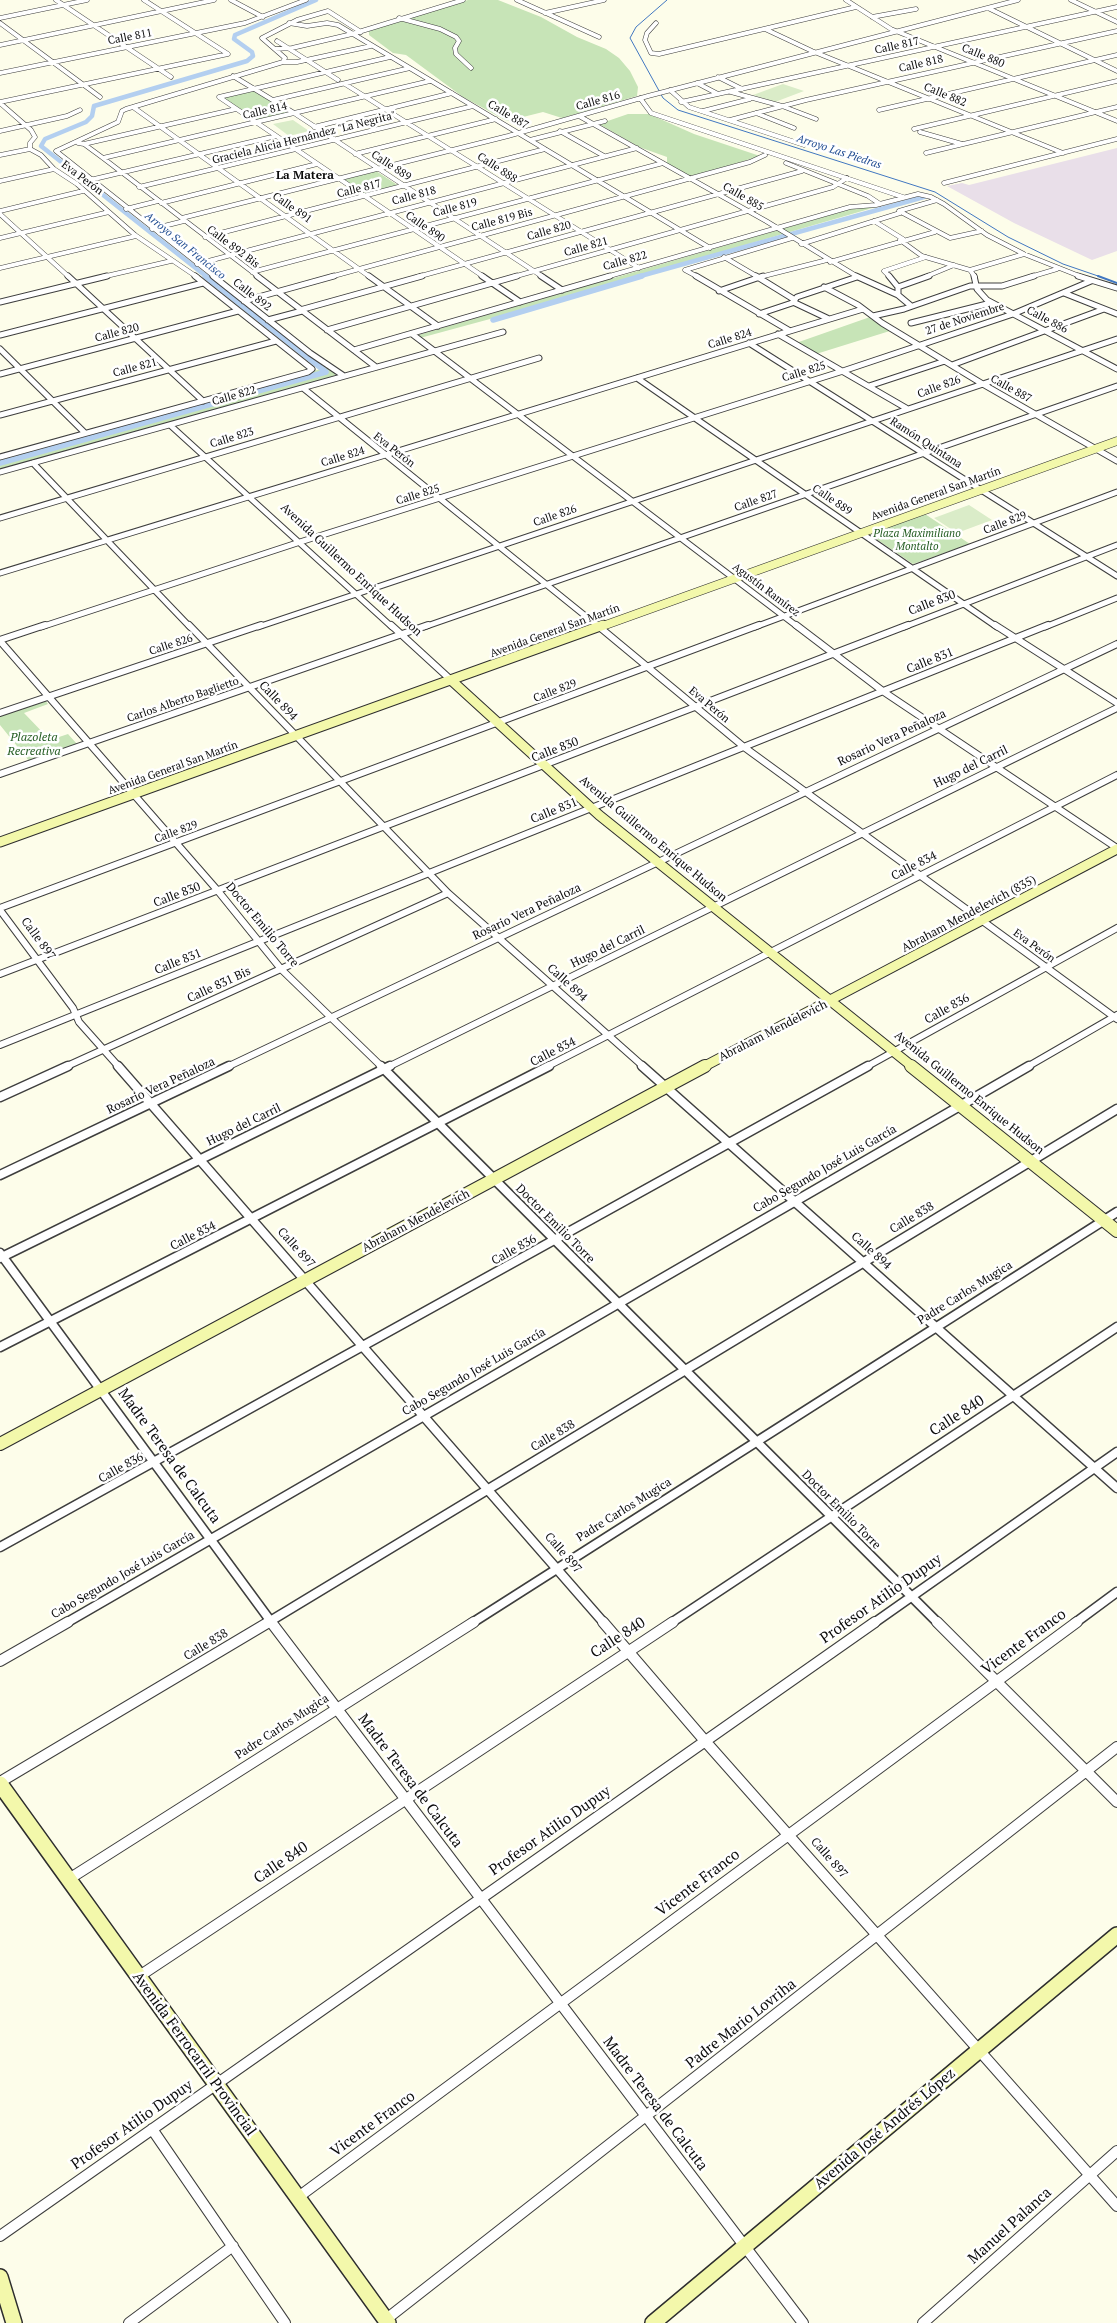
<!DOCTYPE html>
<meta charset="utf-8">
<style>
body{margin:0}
canvas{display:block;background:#fdfdea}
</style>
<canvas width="1117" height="2323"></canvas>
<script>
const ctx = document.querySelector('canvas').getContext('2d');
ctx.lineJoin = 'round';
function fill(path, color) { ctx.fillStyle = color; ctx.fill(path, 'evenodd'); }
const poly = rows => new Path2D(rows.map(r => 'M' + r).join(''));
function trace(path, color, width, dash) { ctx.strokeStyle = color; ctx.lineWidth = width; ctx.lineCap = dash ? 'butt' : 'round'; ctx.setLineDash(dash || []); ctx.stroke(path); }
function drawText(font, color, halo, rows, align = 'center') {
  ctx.font = font + ' "PT Serif",serif'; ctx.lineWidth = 5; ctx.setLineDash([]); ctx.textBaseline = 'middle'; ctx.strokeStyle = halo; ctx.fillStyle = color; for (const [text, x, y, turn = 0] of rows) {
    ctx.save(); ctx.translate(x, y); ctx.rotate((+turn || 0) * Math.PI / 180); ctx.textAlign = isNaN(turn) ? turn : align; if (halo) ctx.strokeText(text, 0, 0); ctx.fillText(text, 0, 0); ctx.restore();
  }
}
fill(poly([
 [1117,148,1117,251,1092,260,1014,223,947,186,962,183,969,185]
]), '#e9dfe9');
fill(poly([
 [468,0,498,0,541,17,577,37,606,49,619,58,630,71,638,87,637,96,562,118,543,112,507,121,463,97,406,55,393,53,369,35,369,30],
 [253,89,288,113,257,121,222,97],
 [628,114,649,114,694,134,760,156,696,176,688,175,667,163,667,157,639,147,599,124],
 [376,171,399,186,365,195,342,180],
 [874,206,876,207,490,319,420,338,418,335,854,208],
 [870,317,893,330,816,354,796,343],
 [328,367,337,376,0,470,0,458],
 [925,514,970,544,913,564,869,534],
 [45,700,48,704,24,713,50,740,68,734,77,744,29,761,0,725,0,715]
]), '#c7e4b7');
fill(poly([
 [783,84,804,91,775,102,753,95],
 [293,120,309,131,289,136,273,124],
 [969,505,992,520,957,533,934,518]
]), '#daecc8');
trace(poly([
 [667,0,636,27,630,38,663,98,678,110,935,192,1008,237,1063,264,1101,277]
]), '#4177c1', 1);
trace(poly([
 [1098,276,1117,283]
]), '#4177c1', 2);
trace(poly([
 [207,277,41,146,45,139,86,122,92,116,94,106,247,61,253,56,252,52,234,39,235,35,316,0],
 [637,277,924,197]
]), '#b3cff0', 4.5);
trace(poly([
 [205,276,326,372],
 [493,320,642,276],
 [0,463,326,372]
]), '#b3cff0', 5.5);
const streetFar4 = poly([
 [56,0,171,77],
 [231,0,263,17],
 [517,0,599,37],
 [846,0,891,29,1117,121],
 [1071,0,1117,22],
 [988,8,1117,71],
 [545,13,604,0],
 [872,17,916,9],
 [0,18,87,0],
 [399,18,440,29,456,37,459,41,455,48,456,54,471,68],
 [0,23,100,97],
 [289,23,307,26,327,23,338,25,710,248],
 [656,23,647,33,645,40,651,53,659,54,856,7],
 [765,29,812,51,1063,153],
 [277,41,338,80],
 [0,45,214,0],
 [275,49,292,48,352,34,463,0],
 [390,57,219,97,484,277],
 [283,62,285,58,262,38,297,20,328,11,361,32],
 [0,73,245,23,306,0],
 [233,76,294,113,543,277],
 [718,77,742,89],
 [697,83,718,94],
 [345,84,639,268],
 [670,90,689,107,804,145],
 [731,92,782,106,816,119],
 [640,98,651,113,903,197],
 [273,100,410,68],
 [0,102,228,54,144,0],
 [681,102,1117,7],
 [0,103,31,130,35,137,30,143,30,149,41,155,54,169,77,184,135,235,197,277],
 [133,107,370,277],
 [879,110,1117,55],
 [703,111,750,99],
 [756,113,794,128],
 [579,116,766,221,858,277],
 [730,120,806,100,1117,31],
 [314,127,452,93],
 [914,129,1117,81],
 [0,131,67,116,80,110],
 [560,131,604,156],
 [920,132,962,144],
 [530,140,605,121],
 [78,143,84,144,103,158,259,277],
 [84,144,236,109],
 [926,153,1117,107],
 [355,154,496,119],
 [0,155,30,149],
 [103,158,430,81],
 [786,163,868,196,880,204],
 [90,180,276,136],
 [0,181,54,169],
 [944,183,1117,139],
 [139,187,473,106],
 [937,200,899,211,950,238,982,231],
 [161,203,317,164],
 [126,209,158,201],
 [0,211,83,191],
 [0,214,69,277],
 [182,218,508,136,648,96,1018,0],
 [874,221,903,239],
 [152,229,184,221],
 [205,237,545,149],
 [0,238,109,212],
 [900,240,922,256,970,270,975,277],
 [801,244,900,213],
 [724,257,758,277],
 [830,262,935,232],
 [197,264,637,148],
 [0,268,136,236],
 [970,270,1024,254],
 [252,272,663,163],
 [102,277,171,261],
 [215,277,56,151,118,122,122,111,126,109,283,62,297,62,371,46],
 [330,277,750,162,765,155],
 [417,277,802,171],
 [513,277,833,187,847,178],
 [606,277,850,207,876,205,918,194,931,197,944,204,987,235,1024,254,1082,277],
 [698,277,685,270,792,238],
 [760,277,827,260],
 [890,277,884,271,926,257],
 [925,277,954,265],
 [1030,277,1057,269]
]);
const streetFar3 = poly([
 [68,276,203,401],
 [213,276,310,353,344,376],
 [257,276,376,367],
 [369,276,438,326],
 [482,276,520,302],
 [541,276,562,290],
 [756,276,795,300],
 [856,276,898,295],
 [889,276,898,287,898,295,910,305],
 [974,276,977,289,987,300,1117,369],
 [1078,276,1117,288],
 [824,287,858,305,882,323,981,383,1117,461],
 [898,287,929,276],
 [719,291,763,276],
 [1064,293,1117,314],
 [244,301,334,276],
 [0,302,107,276],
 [793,302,829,319],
 [300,310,422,276],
 [759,314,792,303,797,297,857,277],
 [873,316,904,309,970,286,1002,286,1034,276],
 [268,320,302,311],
 [911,323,991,303],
 [327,330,517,276],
 [790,331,863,309],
 [412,334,798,627],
 [778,334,906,408],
 [0,335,203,283],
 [749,343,1117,576],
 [0,349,85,433],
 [354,350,610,276],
 [952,365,1104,309],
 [0,374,238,311],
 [637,378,997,627],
 [869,386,945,361],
 [303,388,599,627],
 [0,415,276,341],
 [170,425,392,627],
 [0,457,308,372,312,369,195,276],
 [33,463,190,627],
 [0,472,503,332],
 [0,518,539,358],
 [0,573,790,331,696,276],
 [41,627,300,542,843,371,1013,314,1091,281],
 [258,627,1117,339],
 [424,627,1117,386],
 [755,627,1117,492],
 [904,627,1117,545],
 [1045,627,1117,598]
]);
const streetFar2 = poly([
 [189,625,448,893,644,1067],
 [391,625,451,680],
 [597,625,744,747,1117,1019],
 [796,625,884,692,1117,848],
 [995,625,1117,703],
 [0,640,45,625],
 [0,641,218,891,281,969,382,1067],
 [0,713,261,625],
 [0,774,428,625],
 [0,908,759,625],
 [0,910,73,1008,79,1022,119,1067],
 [0,974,908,625],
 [0,1045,1048,625],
 [65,1067,448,893],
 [227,1067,1117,644],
 [388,1067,1117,708],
 [546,1067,1117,775],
 [866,1067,1117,928],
 [1027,1067,1117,1015]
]);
const streetFar1 = poly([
 [118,1066,604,1623],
 [381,1066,938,1623],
 [642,1066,1117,1488],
 [0,1097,68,1066],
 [0,1175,229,1066],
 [0,1253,272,1623],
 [0,1258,390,1066],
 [0,1347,549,1066],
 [0,1547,868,1066],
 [66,1623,1029,1066],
 [267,1623,1117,1109],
 [472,1623,1117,1212],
 [671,1623,1117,1327],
 [874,1623,1117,1452],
 [1075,1623,1117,1592]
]);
const street = poly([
 [271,1622,803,2323],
 [603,1622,705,1741,1117,2206],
 [937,1622,1117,1802],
 [0,1661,68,1622],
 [0,1782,269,1622],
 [69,1879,474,1622],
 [138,1977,673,1622],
 [152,2129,285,2323],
 [297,2198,1077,1622],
 [0,2236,875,1622],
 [384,2321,1117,1747],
 [129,2323,233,2246],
 [923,2323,1117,2151]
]);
const secondaryFar3 = poly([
 [600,627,1117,441]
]);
const secondaryFar2 = poly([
 [451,680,599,815,913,1067],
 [0,842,603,625],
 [703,1067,1117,849]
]);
const secondaryFar1 = poly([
 [911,1066,1117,1231],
 [0,1444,705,1066]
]);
const secondary = poly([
 [0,1784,388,2323],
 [0,2277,14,2323],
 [653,2323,1117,1935]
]);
trace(streetFar4, '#3e3e3e', 5);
trace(streetFar3, '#3e3e3e', 7);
trace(streetFar2, '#3e3e3e', 8);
trace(streetFar1, '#3e3e3e', 11);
trace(street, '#3e3e3e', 12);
trace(secondaryFar3, '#2d2d2d', 9);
trace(secondaryFar2, '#2d2d2d', 11);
trace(secondaryFar1, '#2d2d2d', 14);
trace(secondary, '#2d2d2d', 18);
trace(streetFar4, '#fff', 4);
trace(streetFar3, '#fff', 5);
trace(streetFar2, '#fff', 6);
trace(streetFar1, '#fff', 8);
trace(street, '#fff', 10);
trace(secondaryFar3, '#f3f8ab', 8);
trace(secondaryFar2, '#f3f8ab', 9);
trace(secondaryFar1, '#f3f8ab', 12);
trace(secondary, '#f3f8ab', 15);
drawText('11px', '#0b0b0b', '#fff', [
 ["Calle 811",130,37,-11],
 ["Calle 817",897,46,-12],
 ["Calle 880",983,56,22],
 ["Calle 818",921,64,-13],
 ["Calle 882",945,95,22],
 ["Calle 816",598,101,-16],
 ["Calle 814",265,111,-13],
 ["Calle 887",508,115,31],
 ["Graciela Alicia Hernández \"La Negrita\"",304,138,-14],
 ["Calle 889",391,166,33],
 ["Calle 888",497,168,33],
 ["Eva Perón",82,178,37],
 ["Calle 817",359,189,-14],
 ["Calle 818",414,196,-15],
 ["Calle 885",743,197,30],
 ["Calle 891",292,208,35],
 ["Calle 819",455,208,-15],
 ["Calle 819 Bis",502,220,-15],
 ["Calle 890",425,227,35],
 ["Calle 820",549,231,-16],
 ["Calle 892 Bis",233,247,37],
 ["Calle 821",586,247,-16],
 ["Calle 822",625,261,-16],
 ["Calle 892",252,295,38],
 ["27 de Noviembre",965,319,-18],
 ["Calle 886",1047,320,28],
 ["Calle 820",117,333,-15],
 ["Calle 824",730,339,-17],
 ["Calle 821",135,368,-15],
 ["Calle 825",804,372,-17],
 ["Calle 826",939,387,-20],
 ["Calle 887",1011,389,29],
 ["Calle 822",234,396,-16],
 ["Calle 823",232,438,-17],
 ["Ramón Quintana",926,443,33],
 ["Eva Perón",394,450,38],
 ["Calle 824",343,457,-17],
 ["Avenida General San Martín",936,494,-20],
 ["Calle 825",418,495,-17],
 ["Calle 889",832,500,34],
 ["Calle 827",756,501,-19],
 ["Calle 826",555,516,-19],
 ["Calle 829",1005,523,-21],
 ["Agustín Ramírez",766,590,37],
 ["Avenida General San Martín",555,631,-20],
 ["Calle 826",171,645,-18],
 ["Calle 829",555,691,-21],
 ["Carlos Alberto Baglietto",183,700,-19],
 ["Eva Perón",709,705,40],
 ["Avenida General San Martín",173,768,-20],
 ["Calle 829",176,832,-20],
 ["Eva Perón",1034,946,36]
]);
drawText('italic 11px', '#204c91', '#fff', [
 ["Arroyo Las Piedras",839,152,18],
 ["Arroyo San Francisco",185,246,39]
]);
drawText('italic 11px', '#245c22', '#fff', [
 ["Plaza Maximiliano",917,534],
 ["Montalto",917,547]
]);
drawText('bold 12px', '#0b0b0b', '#fff', [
 ["La Matera",305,176]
]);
drawText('12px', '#0b0b0b', '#fff', [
 ["Avenida Guillermo Enrique Hudson",351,570,43],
 ["Calle 830",932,603,-21],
 ["Calle 831",930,661,-22],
 ["Calle 894",278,701,46],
 ["Rosario Vera Peñaloza",892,738,-25],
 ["Calle 830",555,750,-21],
 ["Hugo del Carril",971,767,-26],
 ["Calle 831",554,811,-22],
 ["Avenida Guillermo Enrique Hudson",653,839,40],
 ["Calle 834",914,866,-27],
 ["Calle 830",177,895,-21],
 ["Rosario Vera Peñaloza",527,912,-25],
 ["Abraham Mendelevich (835)",969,914,-28],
 ["Doctor Emilio Torre",262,925,50],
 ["Calle 897",38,939,54],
 ["Hugo del Carril",608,947,-26],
 ["Calle 831",178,962,-22],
 ["Calle 894",567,983,42],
 ["Calle 831 Bis",219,985,-25],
 ["Calle 836",947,1009,-29],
 ["Abraham Mendelevich",773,1031,-27],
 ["Calle 834",553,1052,-27],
 ["Rosario Vera Peñaloza",161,1086,-25],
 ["Avenida Guillermo Enrique Hudson",969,1093,39],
 ["Hugo del Carril",244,1125,-26],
 ["Cabo Segundo José Luis García",825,1169,-30],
 ["Calle 838",912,1218,-31],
 ["Abraham Mendelevich",416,1221,-28],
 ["Doctor Emilio Torre",555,1224,45],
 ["Calle 834",193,1236,-27],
 ["Calle 897",296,1248,48],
 ["Calle 836",514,1250,-29],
 ["Calle 894",871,1251,42],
 ["Padre Carlos Mugica",965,1293,-32],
 ["Cabo Segundo José Luis García",474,1372,-30],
 ["Calle 838",553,1436,-31],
 ["Calle 836",121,1468,-29],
 ["Padre Carlos Mugica",624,1510,-32],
 ["Doctor Emilio Torre",841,1510,45],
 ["Calle 897",563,1553,49],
 ["Cabo Segundo José Luis García",123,1575,-30],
 ["Calle 838",206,1645,-31],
 ["Padre Carlos Mugica",282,1727,-33],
 ["Calle 897",829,1858,49]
]);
drawText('italic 12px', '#245c22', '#fff', [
 ["Plazoleta",34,738],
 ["Recreativa",34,752]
]);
drawText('15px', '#0b0b0b', '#fff', [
 ["Calle 840",957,1416,-33],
 ["Madre Teresa de Calcuta",169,1456,54],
 ["Profesor Atilio Dupuy",881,1599,-35],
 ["Calle 840",618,1638,-33],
 ["Vicente Franco",1024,1642,-36],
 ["Madre Teresa de Calcuta",410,1781,53],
 ["Profesor Atilio Dupuy",550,1831,-35],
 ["Calle 840",281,1863,-34],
 ["Vicente Franco",698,1883,-37],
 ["Padre Mario Lovriha",741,2024,-38],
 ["Avenida Ferrocarril Provincial",194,2054,54],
 ["Madre Teresa de Calcuta",655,2104,53],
 ["Vicente Franco",373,2124,-36],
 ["Profesor Atilio Dupuy",132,2125,-35],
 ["Avenida José Andrés López",885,2129,-40],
 ["Manuel Palanca",1010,2226,-42]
]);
</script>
